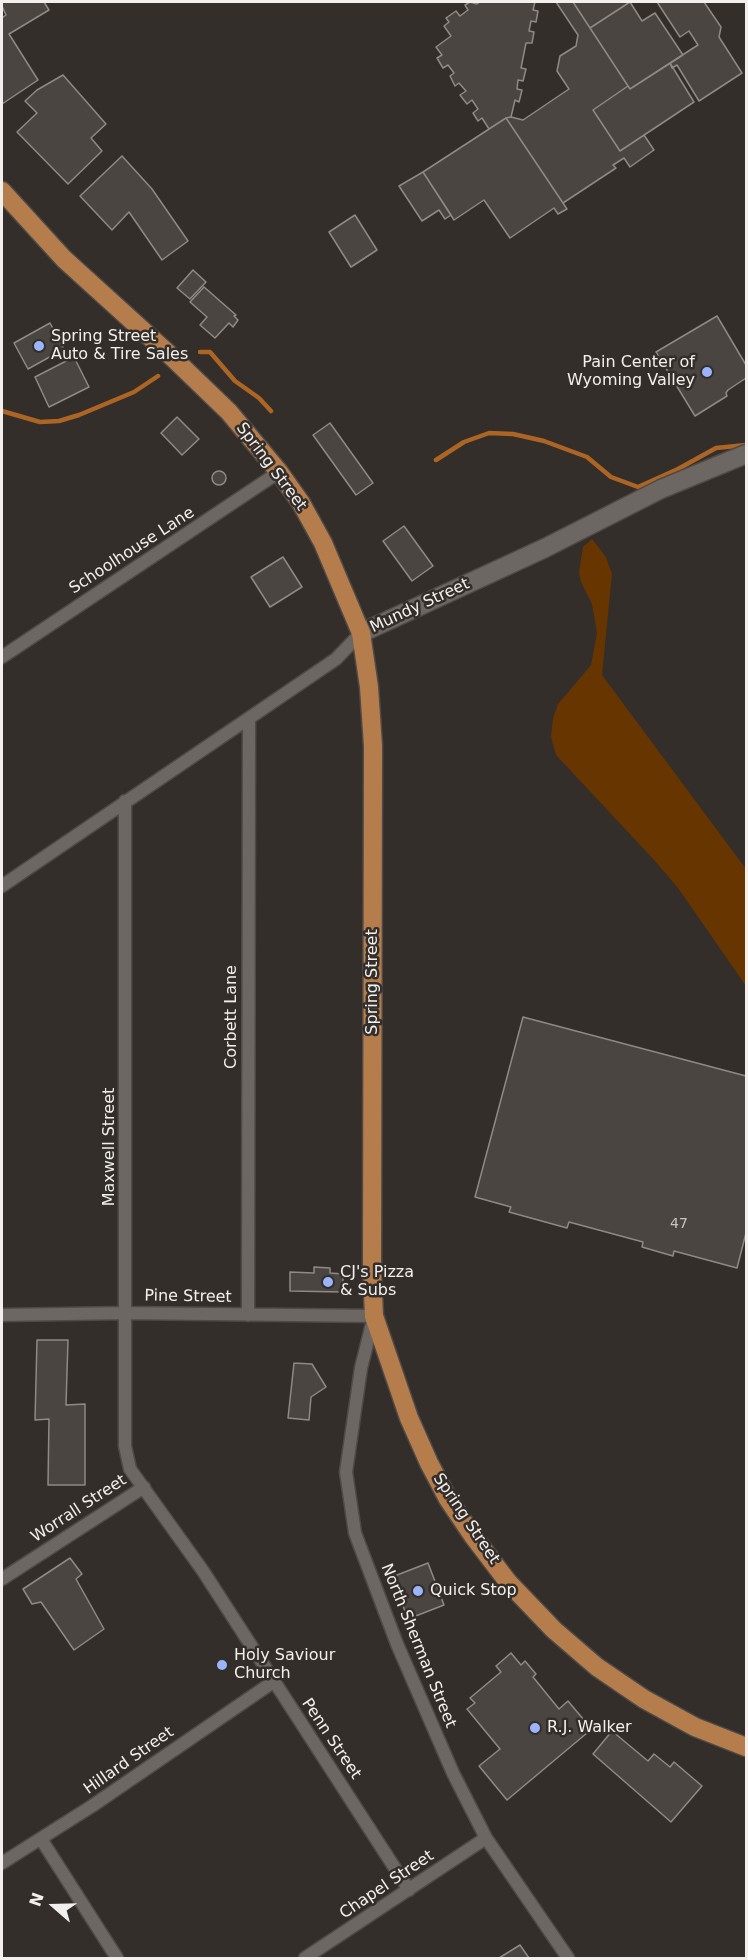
<!DOCTYPE html>
<style>
body{margin:0}
#map{position:relative;width:748px;height:1960px;overflow:hidden;background:#332e2a;font-family:"DejaVu Sans",sans-serif}
canvas{display:block}
.frame{position:absolute;inset:0;border:3px solid #f2efec;pointer-events:none}
.north{position:absolute;left:24px;top:1876px;width:60px;height:60px;-webkit-text-stroke:4px #332e2a;paint-order:stroke;rotate:290deg;font-size:16px;font-weight:700;line-height:24px;text-align:center;color:#f2efec}
.north::after{content:'';display:block;margin:auto;width:21px;height:27px;background:#f2efec;clip-path:polygon(50% 0,100% 100%,50% 72%,0 100%)}
</style>
<div id="map">
<canvas width="748" height="1960"></canvas>
<div class="frame"></div>
<div class="north">N</div>
</div>
<script>
const ctx = document.querySelector('canvas').getContext('2d');
ctx.lineJoin = 'round';
function fill(path, color) { ctx.fillStyle = color; ctx.fill(path, 'evenodd'); }
const poly = rows => new Path2D(rows.map(r => 'M' + r).join(''));
function trace(path, color, width, dash) { ctx.strokeStyle = color; ctx.lineWidth = width; ctx.lineCap = dash ? 'butt' : 'round'; ctx.setLineDash(dash || []); ctx.stroke(path); }
function drawText(font, color, halo, rows, align = 'center') {
  ctx.font = font + ' "DejaVu Sans",sans-serif'; ctx.lineWidth = 5; ctx.setLineDash([]); ctx.textBaseline = 'middle'; ctx.strokeStyle = halo; ctx.fillStyle = color; for (const [text, x, y, turn = 0] of rows) {
    ctx.save(); ctx.translate(x, y); ctx.rotate((+turn || 0) * Math.PI / 180); ctx.textAlign = isNaN(turn) ? turn : align; if (halo) ctx.strokeText(text, 0, 0); ctx.fillText(text, 0, 0); ctx.restore();
  }
}
fill(poly([
 [592,539,606,557,612,574,602,675,746,869,746,986,678,888,655,861,556,755,551,737,553,718,558,704,591,665,597,633,592,604,581,582,579,572,583,547]
]), '#673500');
trace(poly([
 [200,352,210,352,235,381,259,398,271,411],
 [2,411,40,422,59,421,79,415,134,392,158,376],
 [436,460,464,442,489,433,513,434,544,441,587,457,611,477,638,487,678,469,716,448,746,445]
]), '#ad6525', 4.5);
const building = poly([
 [2,2,44,2,49,10,9,34,38,80,2,104,2,18,6,15,2,6,2,2],
 [470,2,477,4,480,2,535,2,533,10,538,11,536,22,531,21,529,31,534,32,532,43,526,43,521,68,526,69,523,81,518,80,517,89,522,90,519,102,515,100,511,117,506,118,489,129,482,118,478,121,473,113,478,109,472,100,467,104,460,95,466,91,459,83,455,86,450,76,454,73,448,65,443,68,437,58,442,55,436,47,451,36,444,26,449,22,446,18,456,11,460,16,468,10,465,5,470,2],
 [556,2,573,2,628,86,593,110,620,151,644,135,654,150,630,167,624,158,613,165,616,168,563,203,506,118,511,117,523,120,569,89,557,71,560,56,576,46,578,35,556,2],
 [573,2,630,2,590,28,573,2],
 [630,2,642,21,655,13,683,55,630,89,590,28,630,2],
 [657,2,704,2,721,27,719,37,742,73,699,101,677,65,672,68,670,63,698,45,689,31,680,37,657,2],
 [670,63,694,102,620,151,593,110,628,86,630,89,670,63],
 [63,75,106,124,91,138,102,151,68,184,17,132,37,113,25,101,37,90,63,75],
 [506,118,567,209,558,214,554,208,510,238,484,200,454,220,423,172,506,118],
 [122,156,152,189,188,241,162,260,129,212,112,230,80,196,122,156],
 [423,172,451,215,445,219,439,210,422,221,399,186,423,172],
 [355,215,377,250,351,267,329,232,355,215],
 [193,270,206,282,190,299,177,288,193,270],
 [204,287,236,315,234,316,238,320,233,327,229,323,215,338,200,325,207,317,190,302,204,287],
 [717,316,746,365,746,378,728,390,726,393,727,396,695,416,656,352,717,316],
 [50,323,64,349,28,369,14,343,50,323],
 [74,357,89,387,49,407,35,377,74,357],
 [177,417,199,439,182,455,161,433,177,417],
 [330,423,373,483,356,495,313,435,330,423],
 '212 478a7 7 0 1 1 14 0a7 7 0 1 1-14 0Z',
 [404,526,433,566,412,581,383,541,404,526],
 [283,557,302,587,270,607,251,577,283,557],
 [523,1017,746,1076,746,1233,737,1268,674,1251,673,1256,642,1247,643,1242,569,1222,567,1228,509,1212,511,1207,475,1197,523,1017],
 [314,1267,330,1268,330,1273,343,1274,343,1292,290,1291,290,1272,314,1273,314,1267],
 [37,1340,68,1340,66,1405,85,1404,85,1485,48,1485,49,1419,35,1420,37,1340],
 [294,1363,312,1364,326,1387,311,1397,309,1420,288,1418,294,1363],
 [70,1558,82,1574,76,1579,104,1629,74,1650,41,1602,32,1604,23,1589,70,1558],
 [428,1563,444,1605,408,1619,392,1577,428,1563],
 [511,1653,521,1665,525,1661,536,1674,533,1677,559,1709,568,1701,589,1726,585,1730,587,1733,507,1800,479,1766,500,1749,467,1709,475,1703,470,1698,501,1672,496,1666,511,1653],
 [612,1731,648,1761,654,1754,670,1767,674,1762,702,1786,671,1822,593,1754,612,1731],
 [520,1945,529,1958,499,1958,520,1945]
]);
fill(building, '#4a4541');
trace(building, '#908985', 1.5);
const street = poly([
 [2,657,279,472],
 [125,801,125,1446,130,1469,203,1571,409,1890],
 [2,886,336,659,361,633],
 [2,1315,127,1313,374,1316,361,1368,346,1472,355,1533,397,1644,453,1773,486,1838,568,1958],
 [248,1315,249,719],
 [2,1579,144,1487],
 [41,1839,117,1958],
 [2,1863,92,1806,273,1682],
 [305,1958,486,1838]
]);
const secondary = poly([
 [361,633,545,548,661,489,746,454]
]);
const primary = poly([
 [2,191,64,259,172,357,229,412,279,472,301,503,323,543,361,633,369,687,373,746,372,1270,374,1316,409,1418,429,1463,448,1499,473,1536,508,1582,554,1630,597,1667,644,1699,695,1727,746,1747]
]);
trace(street, '#4f4a47', 15);
trace(secondary, '#4f4a47', 21);
trace(primary, '#4f4a47', 21);
trace(street, '#6d6763', 12);
trace(secondary, '#6d6763', 18);
trace(primary, '#b67d4c', 18);
for (const [x, y, r, color] of [
 [39,346,6,"#9ab5fd"],
 [707,372,6,"#9ab5fd"],
 [328,1282,6,"#9ab5fd"],
 [418,1591,6,"#9ab5fd"],
 [222,1665,6,"#9ab5fd"],
 [535,1728,6,"#9ab5fd"]
]) { const dot = new Path2D(); dot.arc(x, y, r, 0, 2 * Math.PI); ctx.fillStyle = color; ctx.fill(dot); trace(dot, '#332e2a', 2); }
drawText('14px', '#c8c4c1', null, [
 ["47",679,1224]
]);
drawText('16px', '#f2efec', '#332e2a', [
 ["Spring Street",51,337],
 ["Auto & Tire Sales",51,355],
 ["Pain Center of",695,363,"right"],
 ["Wyoming Valley",695,381,"right"],
 ["CJ's Pizza",340,1273],
 ["& Subs",340,1291],
 ["Quick Stop",430,1591],
 ["Holy Saviour",234,1656],
 ["Church",234,1674],
 ["R.J. Walker",547,1728]
], 'left');
drawText('16px', '#f2efec', '#332e2a', [
 ["Spring Street",271,467,53],
 ["Schoolhouse Lane",132,551,-33],
 ["Mundy Street",420,606,-25],
 ["Spring Street",373,982,-90],
 ["Corbett Lane",232,1017,-90],
 ["Maxwell Street",110,1147,-90],
 ["Pine Street",188,1297,1],
 ["Worrall Street",79,1509,-33],
 ["Spring Street",466,1519,56],
 ["North Sherman Street",418,1646,68],
 ["Penn Street",331,1739,56],
 ["Hillard Street",129,1761,-35],
 ["Chapel Street",387,1885,-34]
]);
</script>
